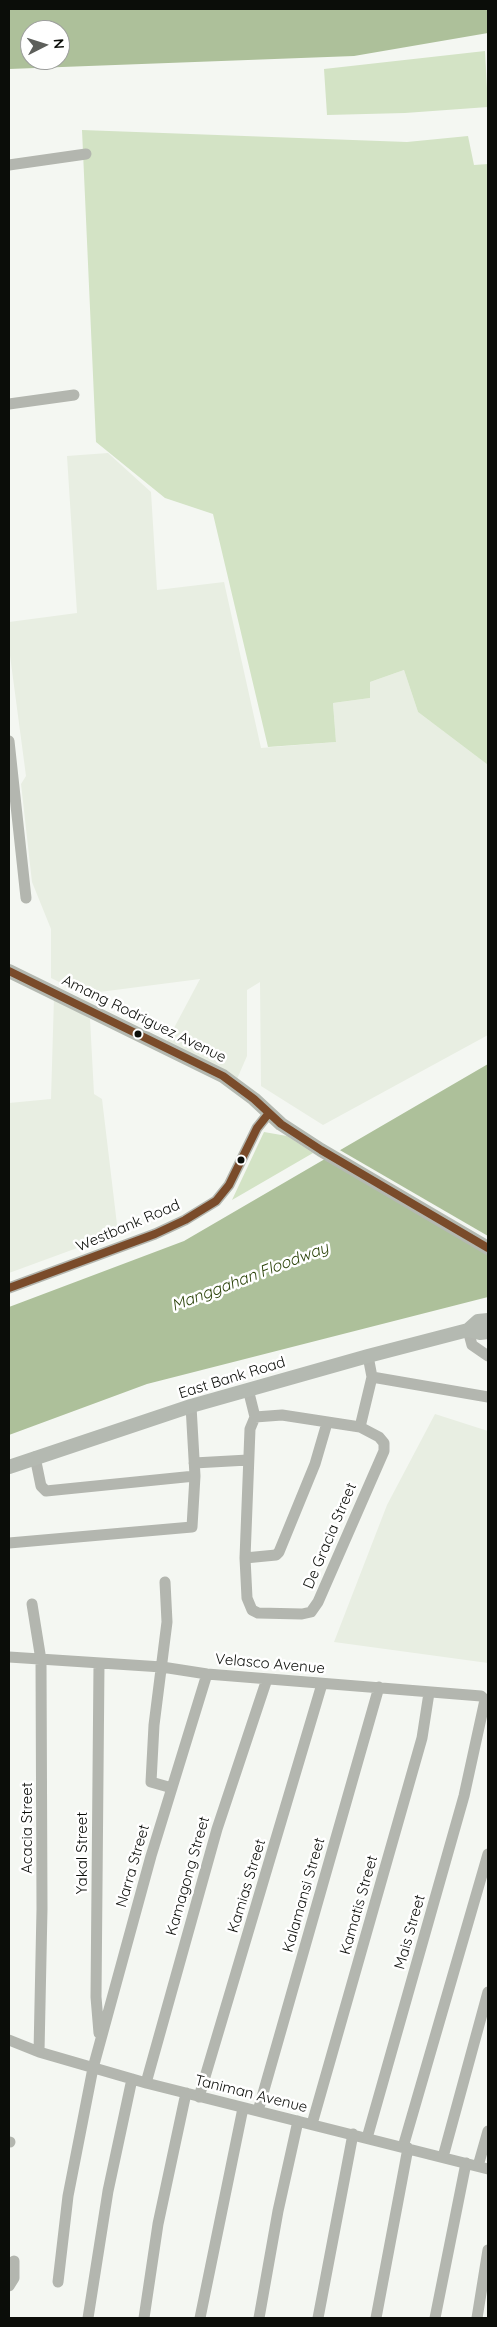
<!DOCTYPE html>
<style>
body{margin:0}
#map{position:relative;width:497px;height:2327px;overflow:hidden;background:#f4f7f2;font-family:Quicksand,sans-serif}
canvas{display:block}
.frame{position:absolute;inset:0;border:10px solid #0b0d09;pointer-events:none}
.north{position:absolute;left:20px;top:20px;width:50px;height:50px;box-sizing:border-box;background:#fff;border:1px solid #9d9e9d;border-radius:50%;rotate:85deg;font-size:14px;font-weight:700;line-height:20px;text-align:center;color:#0b0d09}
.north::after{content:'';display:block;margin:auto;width:18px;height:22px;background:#5d5f5b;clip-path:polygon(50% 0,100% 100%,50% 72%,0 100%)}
</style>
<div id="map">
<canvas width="497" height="2327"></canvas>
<div class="frame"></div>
<div class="north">N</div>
</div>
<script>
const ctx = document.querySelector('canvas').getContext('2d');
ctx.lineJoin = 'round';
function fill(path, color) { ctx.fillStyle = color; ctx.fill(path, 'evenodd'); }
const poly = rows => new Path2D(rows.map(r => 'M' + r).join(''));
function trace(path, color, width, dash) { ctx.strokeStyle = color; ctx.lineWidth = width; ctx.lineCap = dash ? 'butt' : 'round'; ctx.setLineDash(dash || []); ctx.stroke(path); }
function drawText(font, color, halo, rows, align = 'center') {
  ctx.font = font + ' Quicksand,sans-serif'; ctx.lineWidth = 5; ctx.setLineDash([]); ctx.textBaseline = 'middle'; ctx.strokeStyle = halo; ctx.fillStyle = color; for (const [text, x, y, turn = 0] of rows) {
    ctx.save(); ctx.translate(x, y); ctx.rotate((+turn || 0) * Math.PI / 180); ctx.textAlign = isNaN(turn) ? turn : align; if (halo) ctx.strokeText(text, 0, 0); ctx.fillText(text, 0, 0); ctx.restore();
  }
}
fill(poly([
 [108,453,151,492,157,590,224,582,261,748,336,742,333,703,370,698,370,682,404,670,418,712,488,765,488,1035,323,1125,261,1086,260,982,247,990,247,1056,237,1079,166,1043,200,979,84,994,51,978,51,929,32,882,21,784,26,776,9,648,9,622,77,613,67,456],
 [54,997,90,1019,94,1094,102,1099,118,1233,9,1273,9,1103,51,1099],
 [435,1414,488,1431,488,1663,334,1642,387,1505]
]), '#e8eee2');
fill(poly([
 [485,51,488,107,405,113,327,115,324,69],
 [82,130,407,142,468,136,474,165,488,164,488,765,418,712,404,670,370,682,370,698,333,703,336,742,268,747,213,514,165,498,96,442],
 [264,1132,287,1136,313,1153,232,1200]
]), '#d3e3c5');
fill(poly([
 [9,9,488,9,488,33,354,56,9,69],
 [30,30,60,30,60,60,30,60],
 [488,1064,488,1297,147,1384,9,1435,9,1307,184,1241]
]), '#adc09a');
fill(poly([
 [338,1149,488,1236,488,1254,322,1158]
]), '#f4f7f2');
trace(poly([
 [9,165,86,154],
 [9,404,74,395],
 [9,741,26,898],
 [9,1288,155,1234,185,1220,216,1201,229,1185,257,1128,269,1113],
 [468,1330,472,1345,488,1356],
 [372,1377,488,1397],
 [248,1389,255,1417],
 [282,1415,360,1427,379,1437,384,1443,384,1451,318,1602,311,1612,302,1614,258,1613,252,1610,247,1598,245,1558,250,1429,255,1417,282,1415],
 [360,1427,372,1377,368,1356],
 [35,1457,41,1486,46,1491,195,1476],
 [194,1463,248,1460],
 [9,1543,192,1527,195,1476,191,1406],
 [245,1558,276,1555,279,1552,315,1464,327,1423],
 [165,1582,167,1622,154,1725,151,1782,172,1788],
 [32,1604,41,1660,42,1909,39,2052],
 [9,1657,162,1667,207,1674,481,1696,485,1700,464,1796,367,2138],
 [99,1664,96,1997,99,2033],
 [9,2040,39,2052,146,2083,488,2169],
 [146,2083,217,1829,267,1679],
 [199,2097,322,1684],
 [258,2111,379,1687],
 [312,2124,422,1738,429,1693],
 [9,2142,10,2142],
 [403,2147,488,1854],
 [443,2157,488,1992],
 [478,2166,488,2131],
 [58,2282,68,2196,93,2068,151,1856,207,1674],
 [9,2286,14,2278,14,2261],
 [88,2318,108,2191,132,2079],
 [144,2318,158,2224,186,2093],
 [200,2318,243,2108],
 [259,2318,278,2211,298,2121],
 [318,2318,353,2134],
 [376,2318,408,2148],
 [435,2318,466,2163],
 [477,2318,488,2250]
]), '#b3b6af', 11);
trace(poly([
 [9,971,223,1076,254,1099,281,1124,321,1150,488,1248],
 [468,1330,480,1333,488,1332],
 [9,1467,191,1406,368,1356,468,1330,478,1321,488,1320]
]), '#b4b9b1', 14);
trace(poly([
 [9,971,223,1076,254,1099,281,1124,321,1150,488,1248],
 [9,1288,155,1234,185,1220,216,1201,229,1185,257,1128,269,1113]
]), '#7a4b2a', 8);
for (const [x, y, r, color] of [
 [138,1034,4.5,"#0b0d09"],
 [241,1160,4.5,"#0b0d09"]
]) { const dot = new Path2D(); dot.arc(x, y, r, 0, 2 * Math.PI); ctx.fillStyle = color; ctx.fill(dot); trace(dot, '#fff', 2); }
drawText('15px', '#0b0d09', '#fff', [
 ["Amang Rodriguez Avenue",144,1019,26],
 ["Westbank Road",128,1226,-23],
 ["East Bank Road",232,1378,-17],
 ["De Gracia Street",330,1536,-67],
 ["Velasco Avenue",270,1664,5],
 ["Acacia Street",27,1828,-90],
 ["Yakal Street",82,1853,-90],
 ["Narra Street",133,1866,-74],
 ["Kamagong Street",188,1876,-74],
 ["Kamias Street",247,1886,-73],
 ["Kalamansi Street",304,1895,-74],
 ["Kamatis Street",359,1905,-74],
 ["Mais Street",410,1932,-74],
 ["Taniman Avenue",251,2094,14]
]);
drawText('italic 16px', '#2d450b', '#fff', [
 ["Manggahan Floodway",250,1277,-21]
]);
</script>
